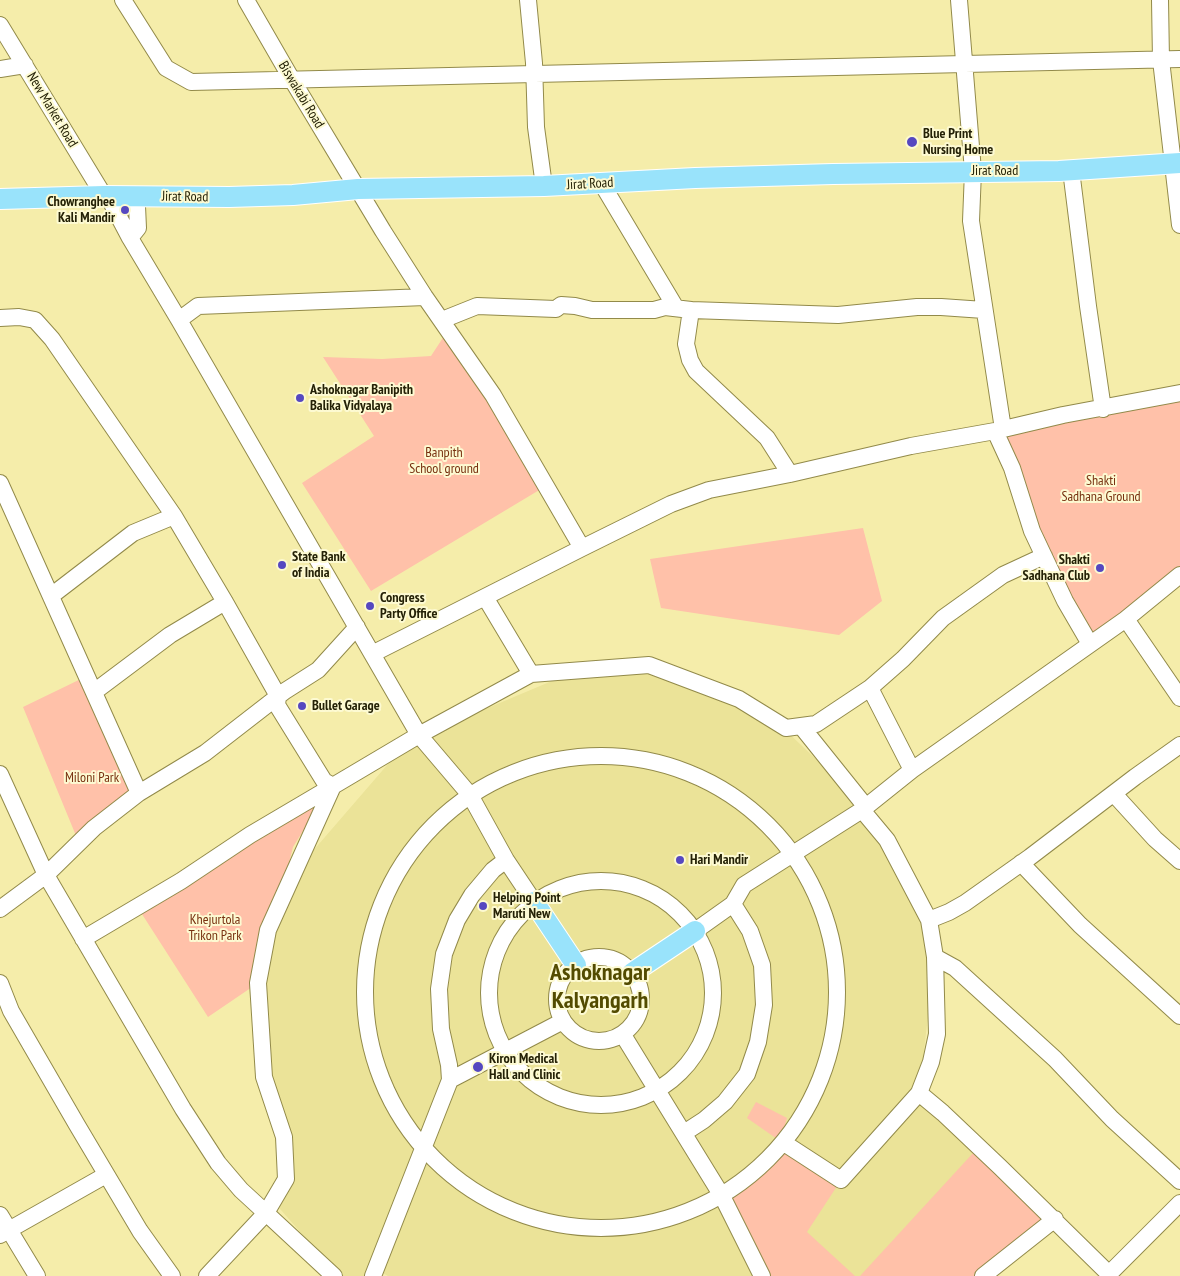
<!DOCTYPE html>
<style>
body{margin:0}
canvas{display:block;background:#f5edaa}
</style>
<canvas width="1180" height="1276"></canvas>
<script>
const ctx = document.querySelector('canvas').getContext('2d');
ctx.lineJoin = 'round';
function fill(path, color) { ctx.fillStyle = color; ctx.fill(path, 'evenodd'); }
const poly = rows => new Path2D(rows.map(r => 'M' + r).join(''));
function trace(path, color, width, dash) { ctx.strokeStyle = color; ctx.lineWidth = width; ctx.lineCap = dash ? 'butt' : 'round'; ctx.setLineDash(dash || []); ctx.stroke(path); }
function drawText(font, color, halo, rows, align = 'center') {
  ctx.font = font + ' "PT Sans Narrow",sans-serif'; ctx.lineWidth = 4; ctx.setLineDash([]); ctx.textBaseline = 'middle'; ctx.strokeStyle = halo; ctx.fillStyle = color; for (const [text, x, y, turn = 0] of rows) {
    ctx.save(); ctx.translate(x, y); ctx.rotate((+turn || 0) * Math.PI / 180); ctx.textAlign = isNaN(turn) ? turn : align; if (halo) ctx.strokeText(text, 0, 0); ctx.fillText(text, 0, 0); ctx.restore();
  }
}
fill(poly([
 [578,670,675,675,778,723,866,807,929,920,935,957,919,1093,1055,1219,983,1276,388,1276,376,1269,374,1276,339,1276,273,1201,290,1160,278,1120,258,983,293,874,407,742]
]), '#ebe398');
fill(poly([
 [448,330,546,486,371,591,302,483,374,436,323,357,382,359,431,356],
 [1180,393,1180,574,1090,644,995,431],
 [863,528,882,601,839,635,661,608,650,559],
 [87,676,139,793,79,843,23,707],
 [324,797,293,847,258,983,208,1017,140,911],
 [756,1102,787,1118,780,1141,747,1118],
 [784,1143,841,1180,807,1232,855,1276,763,1276,722,1196,753,1175],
 [974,1152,1043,1219,976,1276,860,1276]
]), '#ffc1a9');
const minor = poly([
 [123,0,166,68,191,82,1180,59],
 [246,0,291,78,383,231,425,297,493,395,582,548],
 [528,0,534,63,536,127,544,186],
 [959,0,973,171,971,221,1003,429],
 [1160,0,1161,60,1180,225],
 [0,25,104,196,111,202,130,238,179,320,419,735,470,795,506,860,534,902],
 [0,69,25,65],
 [1071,170,1088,306,1103,409],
 [602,184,676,308],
 [130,238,138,228,137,206,139,196],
 [691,310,686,344,690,360,696,371,767,438,790,474],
 [0,318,19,317,35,320,52,339,174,516,133,533,51,596],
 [179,320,198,306,425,297],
 [442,320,477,306,556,309,561,305,575,306,592,310,654,310,665,307,691,310,838,315,917,307,941,307,984,310],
 [995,431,1012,468,1032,531,1065,601,1090,644],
 [0,483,139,793],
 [174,516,225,602,278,696,277,705,324,781,333,786],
 [485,597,531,674],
 [1126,619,1180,698],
 [372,654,582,548,671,504,709,490,790,474,911,446,995,431,1063,415,1180,393],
 [870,688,903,659,943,618,1003,575,1044,556],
 [94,692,170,635,225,602],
 [801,726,866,807],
 '365 992a236 236 0 1 1 472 0a236 236 0 1 1-472 0Z',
 [0,774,46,875,183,1109,218,1163,241,1190,266,1213,286,1179,284,1137,264,1077,258,983,268,930,333,786,419,735,531,674,649,665,739,699,786,728,816,724,870,688,912,770],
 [1114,794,1155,839,1180,861],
 [862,810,887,840,929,920,949,912,965,903,1030,857,1135,777,1180,745],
 [1021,863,1080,925,1180,1016],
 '489 993a112 112 0 1 1 224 0a112 112 0 1 1-224 0Z',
 [0,909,46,875,94,828,139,793,205,753,285,691,318,670,357,627],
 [929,920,935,957,955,968,1055,1059,1112,1119,1180,1181],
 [695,931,733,904,744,885,862,810,912,770,1126,619,1180,575],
 [83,939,181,881,250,835,333,786],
 [935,957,937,1034,931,1062,919,1093,943,1113,1000,1167,1109,1274,1180,1203],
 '557 999a42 42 0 1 1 84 0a42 42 0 1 1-84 0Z',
 [0,983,11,1011,77,1125,140,1231,172,1276],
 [623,1035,722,1196,762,1276],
 [450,1080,563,1021],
 [684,1133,704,1120,725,1102,747,1074,758,1042,764,1005,762,965,750,931,733,904],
 [784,1143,841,1180,919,1093],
 [0,1215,37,1276],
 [0,1235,106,1175],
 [207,1276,266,1213,334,1276],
 [373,1276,450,1080,449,1065,441,1029,439,989,444,954,457,920,472,895,493,870,506,860],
 [983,1276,1055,1219]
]);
const major = poly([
 [0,199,104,196,229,197,293,195,358,189,544,186,695,178,833,174,1059,171,1180,163],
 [534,902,576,965],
 [632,973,695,931]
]);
trace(minor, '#928a4a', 18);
trace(major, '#fff', 22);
trace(minor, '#fff', 16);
trace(major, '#99e3fb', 20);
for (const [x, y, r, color] of [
 [912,142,6,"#5648c0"],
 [125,210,5,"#5648c0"],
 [300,398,5,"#5648c0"],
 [282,565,5,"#5648c0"],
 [1100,568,5,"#5648c0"],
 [370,606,5,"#5648c0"],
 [302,706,5,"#5648c0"],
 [680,860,5,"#5648c0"],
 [483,906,5,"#5648c0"],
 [478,1067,6,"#5648c0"]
]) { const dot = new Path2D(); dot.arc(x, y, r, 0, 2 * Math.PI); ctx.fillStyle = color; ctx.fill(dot); trace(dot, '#fdfad2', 2); }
drawText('14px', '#242106', '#fdfad2', [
 ["Biswakabi Road",301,95,59],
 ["New Market Road",52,110,59],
 ["Jirat Road",995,171],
 ["Jirat Road",590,184,-3],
 ["Jirat Road",185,197,1]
]);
drawText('bold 14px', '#242106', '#fdfad2', [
 ["Blue Print",923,134],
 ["Nursing Home",923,150],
 ["Chowranghee",115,202,"right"],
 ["Kali Mandir",115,218,"right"],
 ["Ashoknagar Banipith",310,390],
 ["Balika Vidyalaya",310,406],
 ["State Bank",292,557],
 ["of India",292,573],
 ["Shakti",1090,560,"right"],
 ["Sadhana Club",1090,576,"right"],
 ["Congress",380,598],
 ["Party Office",380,614],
 ["Bullet Garage",312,706],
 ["Hari Mandir",690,860],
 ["Helping Point",493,898],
 ["Maruti New",493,914],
 ["Kiron Medical",489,1059],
 ["Hall and Clinic",489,1075]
], 'left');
drawText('14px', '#783110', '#fdfad2', [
 ["Banpith",444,453],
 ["School ground",444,469],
 ["Shakti",1101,481],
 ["Sadhana Ground",1101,497],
 ["Miloni Park",92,778],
 ["Khejurtola",215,920],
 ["Trikon Park",215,936]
]);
drawText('bold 24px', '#534b00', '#fdfad2', [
 ["Ashoknagar",600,973],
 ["Kalyangarh",600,1001]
]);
</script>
